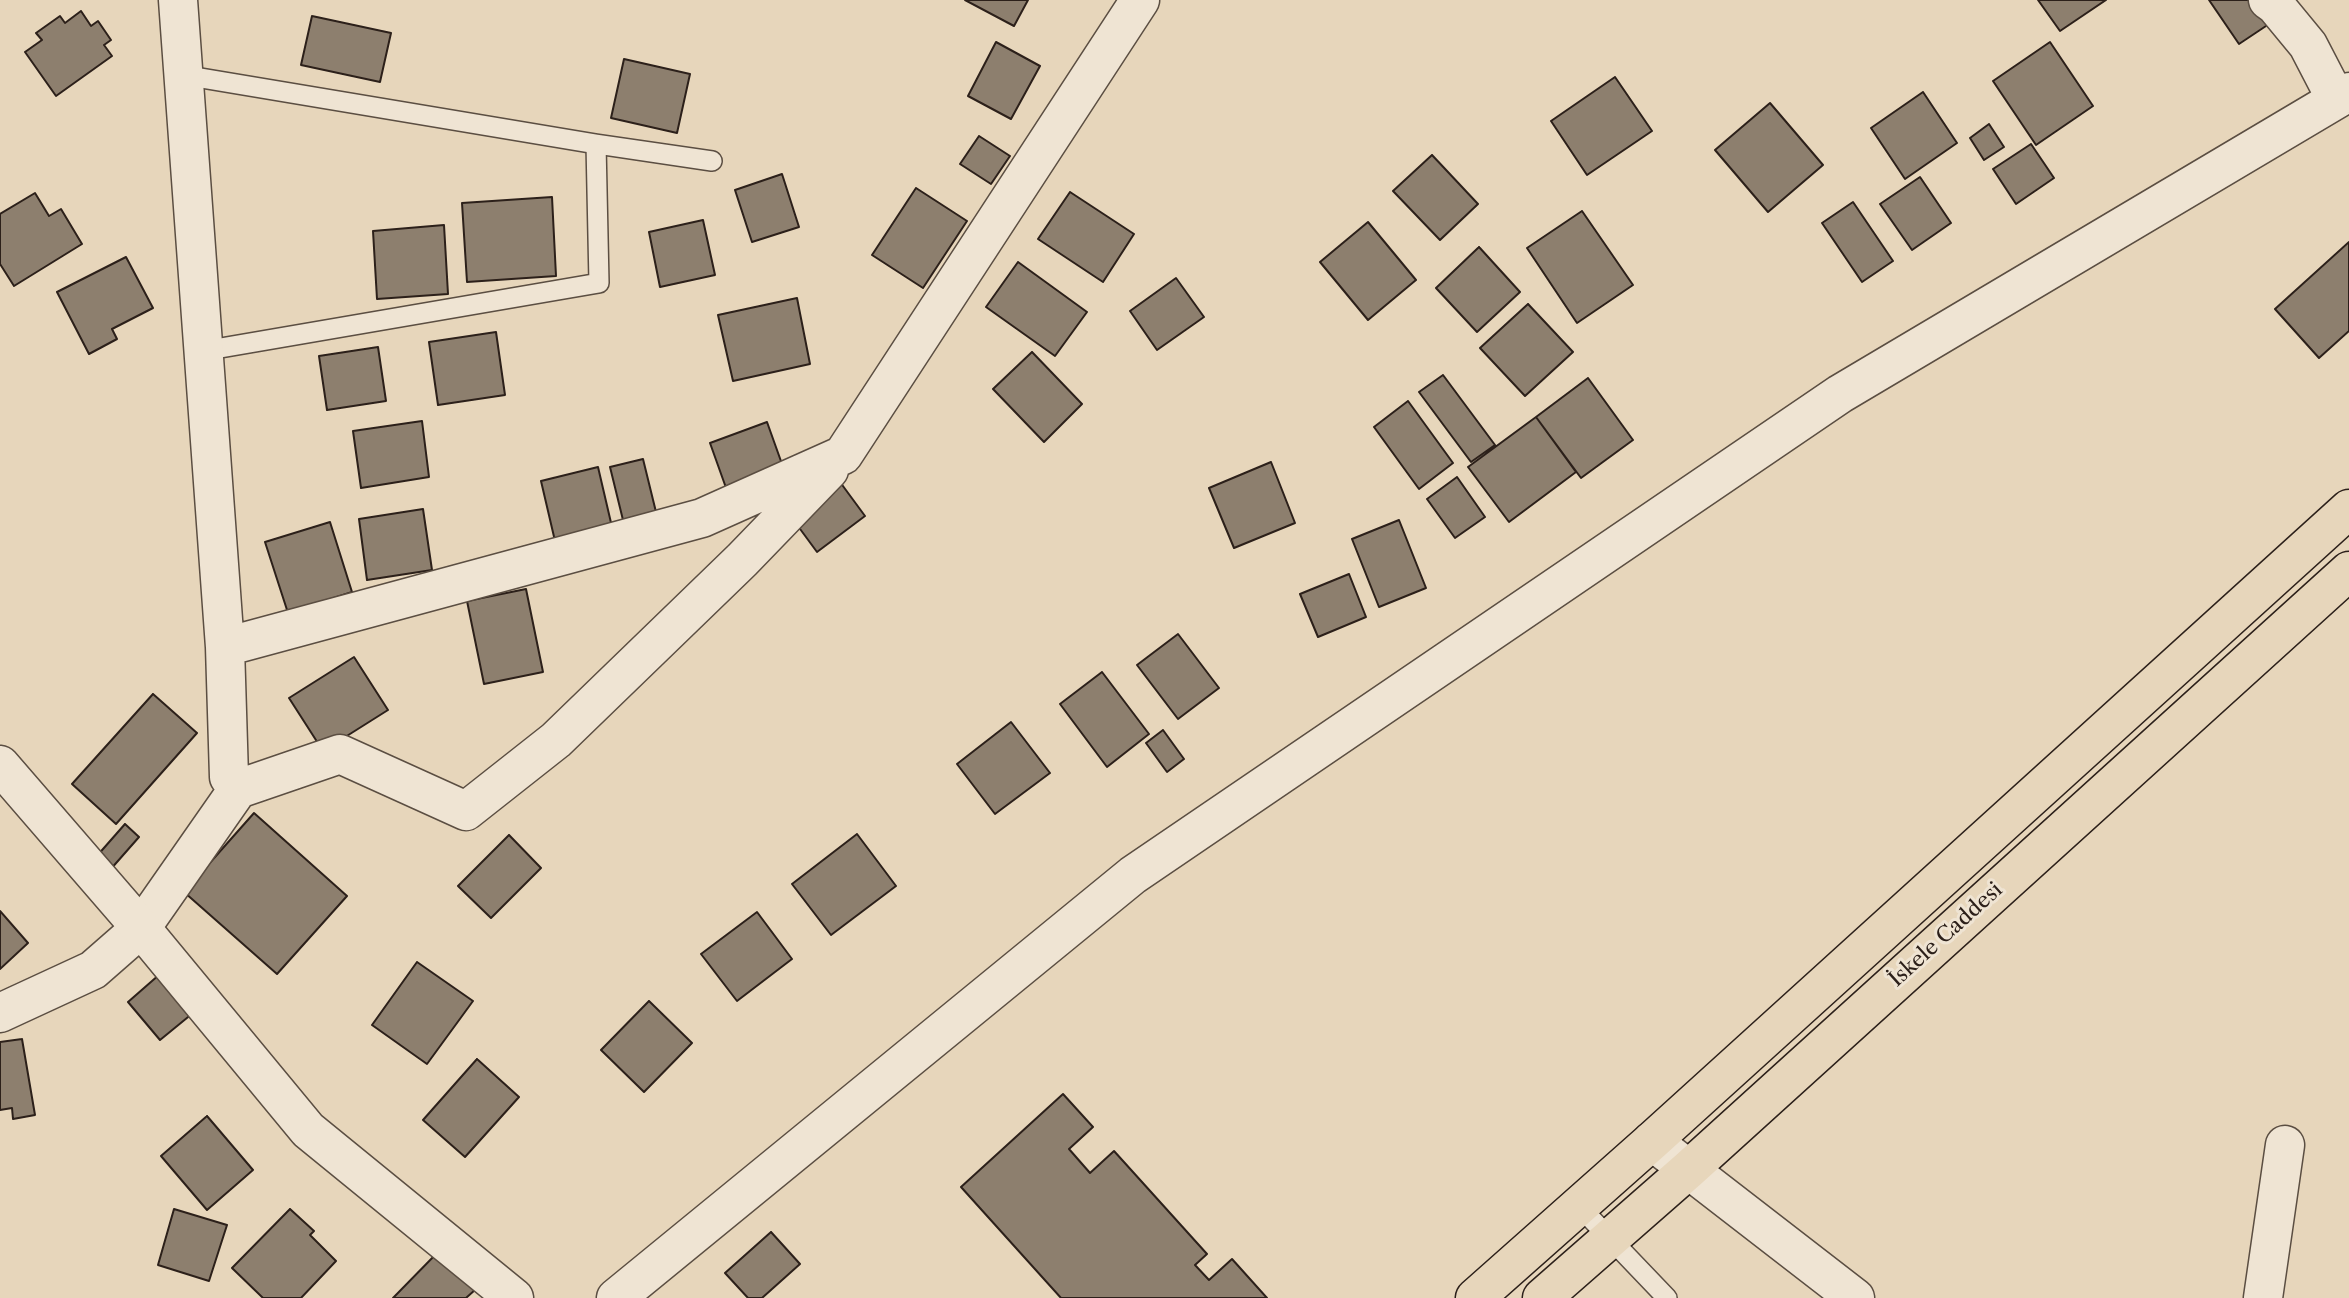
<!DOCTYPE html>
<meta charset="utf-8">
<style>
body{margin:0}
canvas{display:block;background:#e7d6bb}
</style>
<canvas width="2349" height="1298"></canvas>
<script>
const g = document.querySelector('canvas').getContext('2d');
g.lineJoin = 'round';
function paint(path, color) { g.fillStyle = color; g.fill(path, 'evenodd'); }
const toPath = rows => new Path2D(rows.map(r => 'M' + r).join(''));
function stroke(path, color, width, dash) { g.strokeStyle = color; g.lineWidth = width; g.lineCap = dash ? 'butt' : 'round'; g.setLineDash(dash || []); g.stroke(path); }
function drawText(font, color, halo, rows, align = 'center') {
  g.font = font + ' "Libre Caslon Text",serif'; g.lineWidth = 6; g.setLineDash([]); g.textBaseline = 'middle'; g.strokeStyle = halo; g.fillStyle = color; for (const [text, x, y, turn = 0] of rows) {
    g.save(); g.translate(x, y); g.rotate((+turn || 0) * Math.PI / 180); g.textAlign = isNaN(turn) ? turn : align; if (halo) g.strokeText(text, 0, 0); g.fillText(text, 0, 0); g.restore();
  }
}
const building = toPath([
 [965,0,1028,0,1014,26,965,0],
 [2038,0,2106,0,2060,31,2038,0],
 [2209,0,2280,0,2287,12,2239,44,2209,0],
 [81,11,91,26,98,21,111,40,104,45,112,56,56,96,25,52,42,40,36,33,60,16,65,23,81,11],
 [312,16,391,33,380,82,301,65,312,16],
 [996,42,1040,66,1011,119,968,96,996,42],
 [2050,42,2093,106,2036,145,1993,81,2050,42],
 [624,59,690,74,677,133,611,118,624,59],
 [1615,77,1652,131,1587,175,1551,121,1615,77],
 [1923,92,1957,143,1905,179,1871,128,1923,92],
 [1770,103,1823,165,1768,212,1715,150,1770,103],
 [1989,124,2004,147,1984,160,1970,138,1989,124],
 [979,136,1010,156,991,184,960,164,979,136],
 [2031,144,2054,178,2016,204,1993,169,2031,144],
 [1432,155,1478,204,1440,240,1393,191,1432,155],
 [782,174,799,227,752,242,735,190,782,174],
 [1920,177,1951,223,1912,250,1880,204,1920,177],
 [916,188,967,221,923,288,872,255,916,188],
 [1070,192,1134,234,1103,282,1038,239,1070,192],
 [35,193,49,216,61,209,82,244,14,286,0,264,0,214,35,193],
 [552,197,556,276,467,282,462,203,552,197],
 [1853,202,1893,261,1862,282,1822,223,1853,202],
 [1582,211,1633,285,1577,323,1527,248,1582,211],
 [703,220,715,275,660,287,649,232,703,220],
 [1368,222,1416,280,1368,320,1320,262,1368,222],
 [444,225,448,294,377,299,373,231,444,225],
 [2349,242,2349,331,2319,358,2275,309,2349,242],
 [1479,247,1520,292,1477,332,1436,288,1479,247],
 [126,257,153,308,112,329,117,339,89,354,57,292,126,257],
 [1018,262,1087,312,1055,356,986,307,1018,262],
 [1176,278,1204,317,1157,350,1130,311,1176,278],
 [797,298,810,364,733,381,718,315,797,298],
 [1528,304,1573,352,1525,396,1480,348,1528,304],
 [496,332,505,395,438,405,429,342,496,332],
 [378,347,386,401,327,410,319,356,378,347],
 [1032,352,1082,404,1044,442,993,389,1032,352],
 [1443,375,1495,445,1471,462,1419,392,1443,375],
 [1588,378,1633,440,1581,478,1536,417,1588,378],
 [1408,401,1453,463,1419,489,1374,427,1408,401],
 [1536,417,1576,472,1509,522,1468,467,1536,417],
 [422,421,429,477,361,488,353,431,422,421],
 [767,422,787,478,730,499,710,443,767,422],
 [643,459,656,512,623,520,610,467,643,459],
 [1271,462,1295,523,1234,548,1209,488,1271,462],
 [598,467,612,527,555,541,541,481,598,467],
 [1457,477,1485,517,1455,538,1427,499,1457,477],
 [840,482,865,516,817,552,792,518,840,482],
 [423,509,432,570,367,580,359,519,423,509],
 [1399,520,1426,588,1379,607,1352,539,1399,520],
 [330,522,352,592,288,613,265,542,330,522],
 [1349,574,1366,617,1318,637,1300,594,1349,574],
 [526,589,543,672,484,684,467,601,526,589],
 [1178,634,1219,688,1178,719,1137,665,1178,634],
 [354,657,388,710,323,751,289,698,354,657],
 [1102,672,1149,734,1107,767,1060,704,1102,672],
 [153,694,197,733,116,824,72,784,153,694],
 [1011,722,1050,773,995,814,957,764,1011,722],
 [1163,730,1184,759,1167,772,1146,743,1163,730],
 [254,813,347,896,277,974,184,892,254,813],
 [125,824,139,837,110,870,96,857,125,824],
 [857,834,896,886,831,935,792,884,857,834],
 [509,835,541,868,491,918,458,886,509,835],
 [0,911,28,943,0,969,0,911],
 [757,912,792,959,737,1001,701,954,757,912],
 [417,962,473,1001,427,1064,372,1025,417,962],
 [160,974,193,1013,160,1040,128,1002,160,974],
 [649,1001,692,1043,644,1092,601,1050,649,1001],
 [22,1039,35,1115,13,1119,12,1108,0,1110,0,1042,22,1039],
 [477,1059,519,1097,465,1157,423,1120,477,1059],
 [1063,1094,1093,1127,1069,1149,1090,1173,1114,1151,1207,1254,1195,1265,1209,1280,1232,1259,1267,1298,1061,1298,961,1187,1063,1094],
 [207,1116,253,1170,207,1210,161,1156,207,1116],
 [174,1209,227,1225,209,1281,158,1265,174,1209],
 [290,1209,314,1231,310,1235,336,1261,301,1298,263,1298,232,1268,290,1209],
 [771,1232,800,1264,762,1298,748,1298,725,1273,771,1232],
 [438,1252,476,1289,466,1298,393,1298,438,1252]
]);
paint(building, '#8d7f6e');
stroke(building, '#2c201a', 2);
const service = toPath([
 [183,75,596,144,712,161],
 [203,351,599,283,596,144],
 [1579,1206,1667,1298]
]);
const minor = toPath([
 [2268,0,2275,5,2308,45,2336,99],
 [225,647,702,518,843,455,1140,0],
 [238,789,340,754,466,811,556,740,742,560,829,470],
 [0,1013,93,970,141,928,238,789,229,777,225,647,178,0],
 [1652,1141,1855,1298],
 [616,1298,1133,875,1840,394,2349,92],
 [2263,1298,2285,1145]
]);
const tertiary = toPath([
 [0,765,141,928,308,1130,514,1298]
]);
const primary = toPath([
 [1475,1298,1652,1141,2349,509],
 [1542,1298,1688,1170,2349,571]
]);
stroke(service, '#5b4e42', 22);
stroke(minor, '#5b4e42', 41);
stroke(tertiary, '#5b4e42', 41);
stroke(primary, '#2c201a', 41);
stroke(service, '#efe4d3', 19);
stroke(minor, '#efe4d3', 38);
stroke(tertiary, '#efe4d3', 38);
stroke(primary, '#e7d6bb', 38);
drawText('21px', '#2c201a', '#efe4d3', [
 ["İskele Caddesi",1946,935,-42]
]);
</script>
